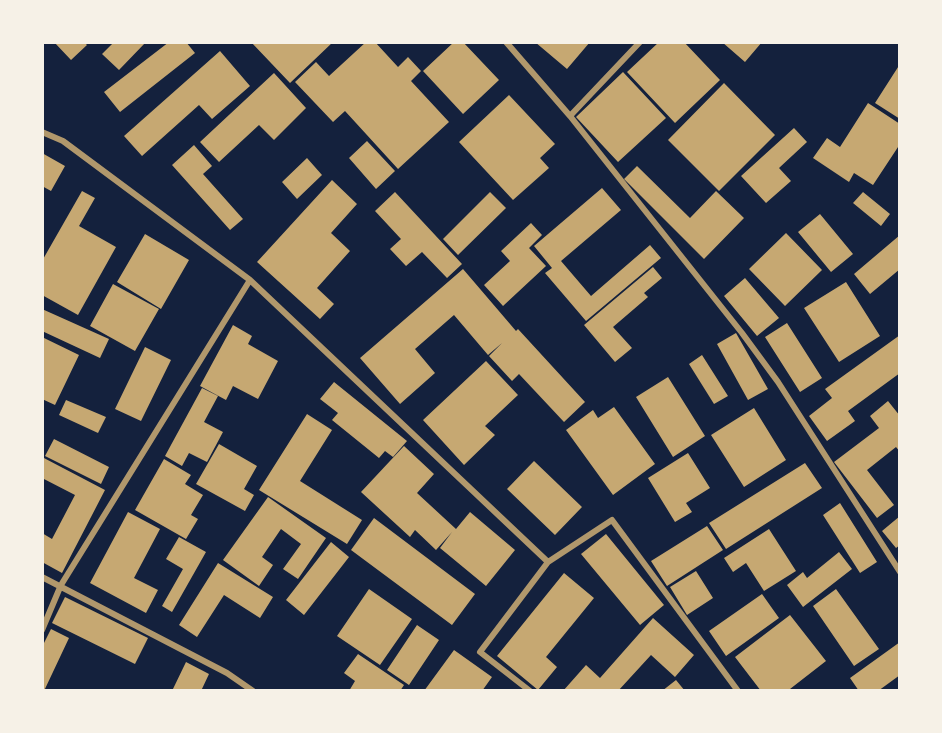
<!DOCTYPE html>
<style>
body{margin:0}
#map{position:relative;width:942px;height:733px;overflow:hidden;background:#14213d;font-family:Signika,sans-serif}
canvas{display:block}
.frame{position:absolute;inset:0;border:44px solid #f6f1e7;pointer-events:none}
</style>
<div id="map">
<canvas width="942" height="733"></canvas>
<div class="frame"></div>
</div>
<script>
const g = document.querySelector('canvas').getContext('2d');
g.lineJoin = 'round';
function paint(path, color) { g.fillStyle = color; g.fill(path, 'evenodd'); }
const toPath = rows => new Path2D(rows.map(r => 'M' + r).join(''));
function stroke(path, color, width, dash) { g.strokeStyle = color; g.lineWidth = width; g.lineCap = dash ? 'butt' : 'round'; g.setLineDash(dash || []); g.stroke(path); }
paint(toPath([
 [54,42,84,42,87,45,71,60],
 [114,42,146,42,119,70,102,54],
 [169,42,186,42,195,53,120,112,104,92],
 [251,42,333,42,290,83],
 [366,42,375,42,398,67,408,57,421,71,411,81,449,122,398,169,345,111,333,122,295,82,316,62,329,76],
 [454,42,463,42,499,80,463,114,423,71],
 [535,42,590,42,567,69],
 [659,42,684,42,720,80,675,123,627,72],
 [722,42,762,42,745,62],
 [220,51,250,86,212,119,199,105,142,156,124,136],
 [900,64,900,119,875,103],
 [623,72,666,118,618,162,576,117],
 [274,73,306,108,274,140,259,125,219,162,200,142],
 [724,83,775,135,719,191,668,140],
 [509,95,555,144,540,158,549,168,513,200,459,142],
 [868,103,900,124,900,144,873,185,854,173,849,182,813,158,827,138,840,147],
 [794,128,807,142,779,168,791,181,766,203,741,176],
 [367,141,395,171,376,189,349,158],
 [194,145,212,166,203,174,243,219,230,230,172,165],
 [42,153,65,166,51,191,42,186],
 [307,158,322,175,297,199,282,182],
 [637,166,690,218,716,191,744,218,704,259,624,179],
 [332,180,357,204,331,233,350,251,317,288,334,304,320,319,257,262],
 [602,188,621,210,561,261,591,296,650,245,661,258,586,321,545,273,552,268,534,246],
 [82,191,95,198,79,226,116,247,78,315,42,295,42,261],
 [395,192,462,264,447,278,422,252,406,266,390,249,401,239,375,211],
 [490,192,506,208,458,255,443,239],
 [863,192,890,214,881,226,853,203],
 [820,214,853,254,831,272,798,232],
 [531,223,542,235,529,248,546,266,503,306,484,285,510,261,501,251],
 [786,233,822,270,785,306,749,269],
 [145,234,189,260,161,309,117,282],
 [900,235,900,269,870,294,854,274],
 [653,267,662,278,644,293,648,297,613,327,632,348,615,362,584,325],
 [463,269,516,331,518,329,585,402,564,422,519,374,512,381,489,356,502,343,488,355,454,315,415,349,435,373,400,404,360,358],
 [745,278,779,318,757,336,724,296],
 [846,282,880,336,839,362,804,308],
 [113,284,159,309,135,351,90,326],
 [42,309,109,339,100,358,42,331],
 [787,323,822,378,800,392,765,337],
 [233,325,252,336,248,344,278,361,258,399,233,386,226,400,200,386],
 [736,333,768,389,748,400,717,344],
 [900,335,900,373,848,411,855,421,827,441,809,416,832,398,825,389],
 [42,337,79,355,55,405,42,399],
 [145,347,171,360,141,421,115,409],
 [702,355,728,396,714,404,689,364],
 [486,361,518,395,485,426,495,435,464,465,423,420],
 [668,377,705,436,673,457,636,397],
 [334,382,407,441,393,457,385,451,379,458,332,420,338,413,320,399],
 [202,388,218,396,204,422,223,432,207,462,189,453,182,466,165,456],
 [66,400,106,417,98,433,59,415],
 [888,401,900,416,900,452,896,447,867,470,894,505,877,518,834,462,879,428,870,416],
 [614,407,655,464,613,495,566,430,593,410,598,418],
 [754,408,786,460,744,487,711,435],
 [307,414,332,430,300,481,362,520,347,544,259,490],
 [54,439,109,467,101,484,45,456],
 [219,444,257,466,244,489,254,495,245,511,196,484],
 [404,446,434,474,417,493,456,529,470,512,515,550,486,586,440,548,452,532,436,550,415,530,410,537,361,492],
 [688,453,710,488,686,503,692,512,675,522,648,478],
 [42,457,105,490,62,573,42,562,42,533,52,539,75,495,42,478],
 [164,459,191,475,185,484,203,495,191,515,198,519,186,539,135,510],
 [534,461,582,507,555,535,507,489],
 [805,463,822,488,726,549,709,523],
 [268,497,326,538,298,579,283,569,301,544,281,529,262,557,273,565,259,586,223,560],
 [840,503,877,562,860,573,823,515],
 [128,512,160,529,134,578,158,590,146,613,90,583],
 [900,516,900,545,896,548,882,531],
 [374,518,475,594,452,625,351,550],
 [707,526,723,550,667,586,651,561],
 [769,529,796,571,764,591,746,563,733,572,724,558],
 [606,534,664,605,640,625,581,554],
 [179,537,206,552,172,612,162,606,183,569,166,559],
 [331,542,349,557,304,615,286,600],
 [839,552,852,569,803,607,787,585,803,572,807,578],
 [218,563,273,597,260,618,224,595,197,637,179,625],
 [696,571,713,598,687,615,670,587],
 [564,573,594,598,546,657,557,667,538,690,497,656],
 [369,589,412,619,380,665,337,636],
 [836,589,879,649,854,666,813,606],
 [762,594,779,618,726,656,709,631],
 [65,597,148,638,135,664,52,623],
 [790,615,826,661,790,689,791,691,761,691,735,657],
 [653,618,694,655,675,677,651,655,618,691,563,691,586,665,600,678],
 [417,625,439,640,409,685,387,670],
 [51,629,69,638,44,691,42,691,42,647],
 [900,642,900,675,878,691,859,691,850,678],
 [454,650,492,677,482,691,424,691],
 [358,654,404,685,400,691,349,691,355,681,344,673],
 [186,662,209,674,201,691,172,691],
 [676,680,685,691,662,691]
]), '#c6a872');
stroke(toPath([
 [506,42,570,116,742,333,778,382,900,572],
 [570,116,640,42],
 [42,132,63,141,250,280,548,562],
 [42,577,227,673,253,691],
 [42,630,61,585,250,280],
 [530,691,480,652,548,562,612,520,738,691]
]), '#b1986c', 6);
</script>
